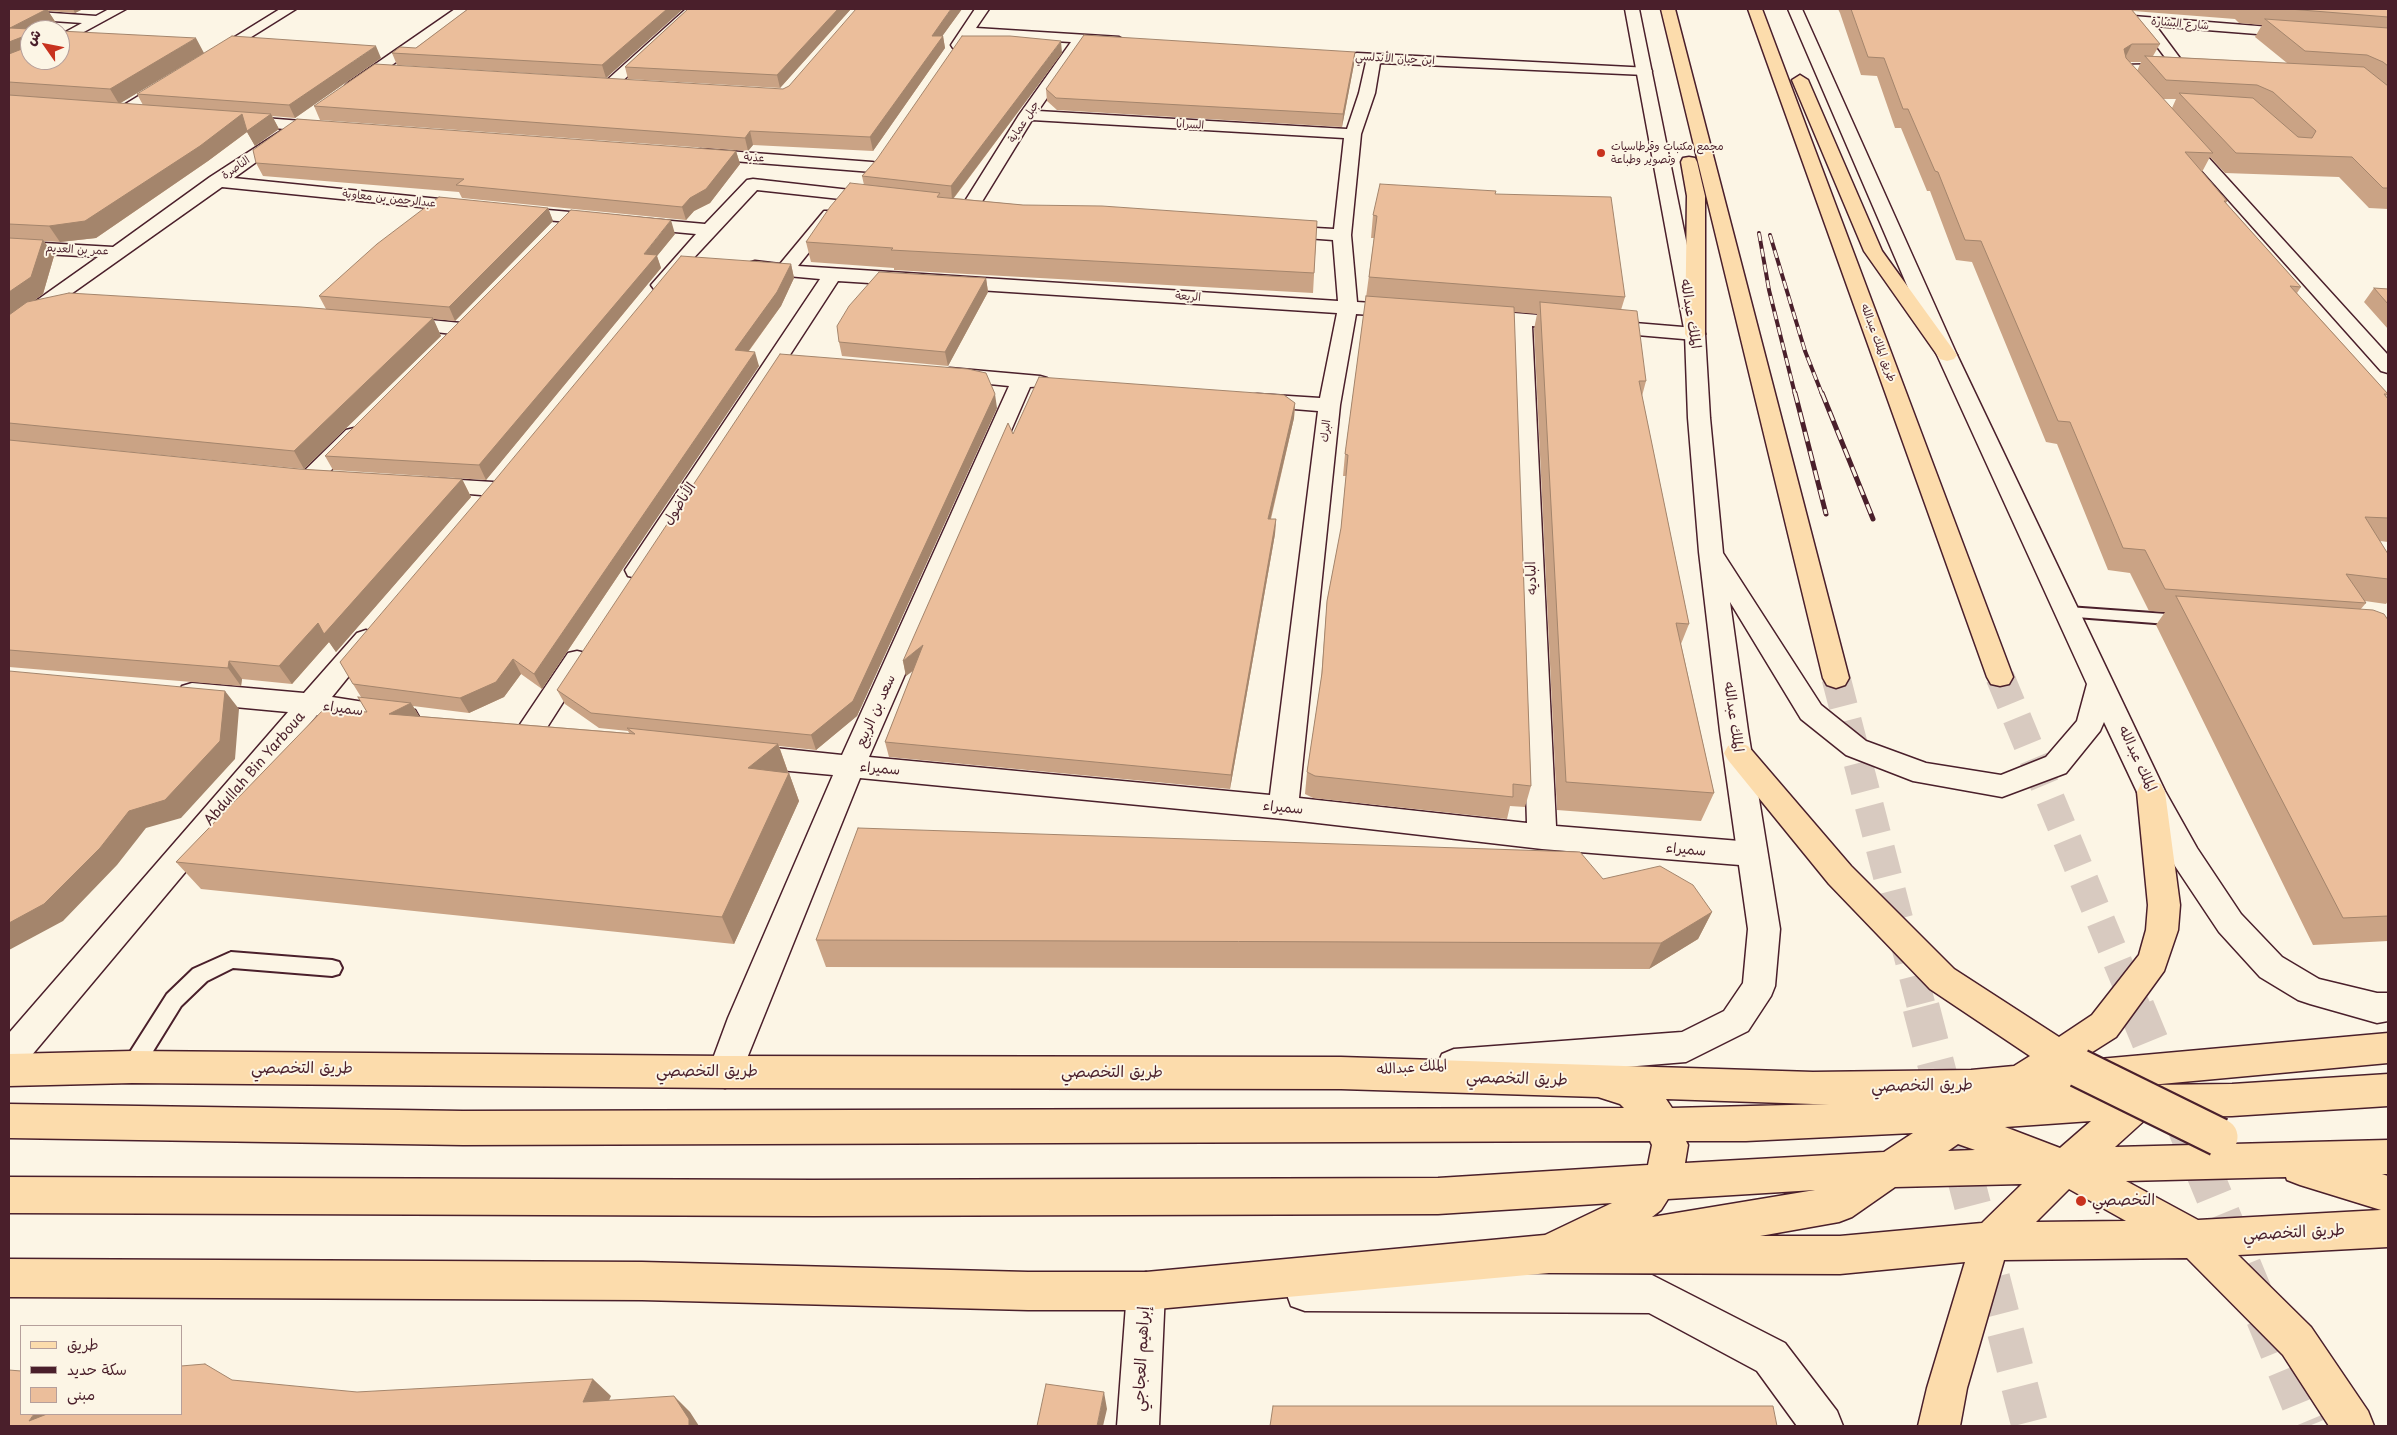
<!DOCTYPE html>
<meta charset="utf-8">
<style>
body{margin:0}
#map{position:relative;width:2397px;height:1435px;overflow:hidden;background:#fcf5e5;font-family:"Playpen Sans","Playpen Sans Arabic",sans-serif}
canvas{display:block}
.frame{position:absolute;inset:0;border:10px solid #4a1f2b;pointer-events:none}
.legend{position:absolute;left:20px;top:1325px;width:162px;height:90px;box-sizing:border-box;background:#fcf5e5;border:1px solid #b59f9b;margin:0;padding:6px 9px;list-style:none;font-size:15px;color:#4a1f2b}
.legend li{display:flex;align-items:center;gap:10px;height:25px}
.legend b{width:25px;border:1px solid #b59f9b}
.north{position:absolute;left:20px;top:20px;width:50px;height:50px;box-sizing:border-box;background:#fcf5e5;border:1px solid #b59f9b;border-radius:50%;rotate:303deg;font-size:14px;font-weight:700;line-height:20px;text-align:center;color:#4a1f2b}
.north::after{content:'';display:block;margin:auto;width:18px;height:22px;background:#c8321e;clip-path:polygon(50% 0,100% 100%,50% 72%,0 100%)}
</style>
<div id="map">
<canvas width="2397" height="1435"></canvas>
<div class="frame"></div>
<ul class="legend">
<li><b style="height:6px;background:#fcdcac"></b>طريق</li>
<li><b style="height:6px;background:#4a1f2b"></b>سكة حديد</li>
<li><b style="height:14px;background:#ebbe9b"></b>مبنى</li>
</ul>
<div class="north">ش</div>
</div>
<script>
const g = document.querySelector('canvas').getContext('2d');
g.lineJoin = 'round';
const toPath = rows => new Path2D(rows.map(r => 'M' + r).join(''));
function stroke(path, color, width, dash) { g.strokeStyle = color; g.lineWidth = width; g.lineCap = dash ? 'butt' : 'round'; g.setLineDash(dash || []); g.stroke(path); }
function paint(path, color) { g.fillStyle = color; g.fill(path, 'evenodd'); }
function drawText(font, color, halo, rows, align = 'center') {
  g.font = font + ' "Playpen Sans","Playpen Sans Arabic",sans-serif'; g.lineWidth = 4; g.setLineDash([]); g.textBaseline = 'middle'; g.strokeStyle = halo; g.fillStyle = color; for (const [text, x, y, turn = 0] of rows) {
    g.save(); g.translate(x, y); g.rotate((+turn || 0) * Math.PI / 180); g.textAlign = isNaN(turn) ? turn : align; if (halo) g.strokeText(text, 0, 0); g.fillText(text, 0, 0); g.restore();
  }
}
stroke(toPath([
 [2000,677,2137,1009],
 [1836,678,1922,1009]
]), '#d8cac0', 29, [29, 15]);
stroke(toPath([
 [1921,1007,2030,1426],
 [2136,1007,2309,1426]
]), '#d8cac0', 37, [37, 19]);
const service = toPath([
 [2068,607,2181,615,2186,616,2189,620,2186,624,2181,625,2063,616,2060,612,2068,607],
 [231,952,332,960,339,962,342,968,339,974,332,976,233,968,207,981,181,1006,139,1074,132,1076,125,1074,122,1067,125,1060,167,994,193,969,231,952]
]);
const minor = toPath([
 [109,9,126,9,60,45,60,35,82,23,9,18,9,10,96,16,109,9],
 [280,9,296,9,216,59,211,60,204,56,280,9],
 [455,9,471,9,358,89,348,89,345,86,348,83,455,9],
 [686,9,701,9,617,86,607,86,604,83,607,80,686,9],
 [975,9,989,9,976,28,1119,37,1126,41,1119,45,1085,43,1038,111,1347,129,1359,93,1366,62,1352,60,1350,57,1352,54,1357,53,1650,68,1652,71,1650,74,1645,75,1380,63,1375,93,1361,134,1351,235,1357,302,1403,305,1410,307,1413,311,1410,315,1403,317,1356,314,1340,405,1299,798,1527,823,1512,325,1478,322,1471,320,1468,316,1471,312,1478,310,1695,328,1702,330,1705,334,1702,338,1695,340,1532,326,1556,826,1752,842,1763,845,1767,854,1763,863,1752,866,1542,849,1283,819,860,778,737,1083,725,1088,713,1083,708,1072,728,1018,833,775,746,767,736,764,732,756,736,748,746,745,842,755,1009,386,950,380,943,378,940,374,943,370,950,368,1040,376,1047,378,1050,382,1047,386,1030,387,869,757,1270,795,1318,411,1257,406,1249,405,1246,400,1249,395,1257,394,1320,398,1337,313,838,281,646,576,637,578,628,576,625,570,820,279,755,273,748,271,746,267,748,263,755,261,780,264,824,211,836,211,839,215,798,266,1338,301,1333,240,1279,236,1273,235,1270,231,1273,227,1279,226,1334,229,1344,138,1032,120,975,213,963,213,960,209,1019,115,1071,42,971,36,963,48,953,48,951,45,975,9],
 [2133,16,2295,29,2302,33,2295,37,2156,26,2188,69,2181,73,2132,73,2145,88,2137,93,2132,91,2116,72,2119,65,2170,64,2141,25,2128,23,2126,20,2133,16],
 [173,75,181,80,178,83,128,114,116,114,114,111,173,75],
 [240,116,326,123,334,128,326,133,287,130,293,134,291,137,234,178,469,202,475,203,478,207,475,211,469,212,222,187,16,333,9,335,9,320,98,257,9,252,9,241,113,247,210,177,284,129,234,124,232,121,234,118,240,116],
 [2181,132,2187,134,2388,355,2388,373,2381,371,2175,140,2173,137,2175,134,2181,132],
 [701,149,872,162,878,163,880,167,878,171,872,172,695,158,693,154,695,150,701,149],
 [753,179,877,193,883,194,886,198,883,202,877,203,757,190,689,263,668,289,661,291,654,289,651,285,696,234,514,217,508,216,505,212,508,208,514,207,705,224,747,180,753,179],
 [400,317,461,323,468,325,471,329,468,333,461,335,393,327,390,323,393,319,400,317],
 [354,428,362,430,365,435,362,440,318,483,310,485,302,483,299,478,302,473,346,430,354,428],
 [429,478,493,482,501,484,505,489,501,494,493,496,421,490,418,485,421,480,429,478],
 [366,630,375,633,379,639,332,697,415,710,419,717,415,724,405,727,317,715,21,1068,9,1072,9,1033,288,712,192,703,182,700,178,693,182,686,192,683,304,693,357,633,366,630],
 [577,651,586,653,590,660,539,740,529,743,519,740,515,733,519,726,568,653,577,651],
 [1146,1272,1160,1277,1165,1291,1159,1426,1117,1426,1127,1291,1132,1277,1146,1272]
]);
const secondary = toPath([
 [1625,9,1639,9,1705,334,1710,418,1723,553,1821,705,1866,741,1926,763,2001,775,2046,757,2077,721,2087,684,1937,355,1788,9,1802,9,1957,355,2165,791,2197,848,2241,914,2282,957,2319,979,2377,993,2388,993,2388,1021,2377,1023,2310,1004,2298,1000,2260,977,2219,932,2175,866,2137,792,2104,722,2100,731,2066,773,2002,797,1913,781,1846,755,1801,719,1730,602,1748,731,1780,929,1775,986,1771,996,1748,1031,1686,1062,1454,1081,1442,1076,1437,1065,1442,1054,1454,1049,1682,1032,1724,1011,1743,983,1748,929,1720,731,1699,552,1688,418,1685,334,1625,9],
 [1305,1273,1652,1275,1785,1343,1837,1411,1843,1426,1797,1426,1757,1371,1649,1313,1305,1311,1291,1306,1286,1292,1291,1278,1305,1273]
]);
const primary = toPath([
 [1738,742,1748,746,1851,866,1954,969,2059,1037,2092,1015,2139,955,2146,930,2148,905,2137,792,2141,784,2151,781,2161,784,2165,792,2180,905,2178,930,2164,971,2116,1037,2086,1056,2088,1060,2388,1033,2388,1063,2150,1085,2232,1084,2388,1074,2388,1106,2232,1116,2147,1118,2115,1147,2388,1140,2388,1174,2382,1174,2388,1176,2388,1247,2238,1255,2311,1327,2368,1411,2374,1426,2329,1426,2283,1355,2187,1258,2004,1260,1967,1388,1960,1426,1918,1426,1927,1388,1965,1262,1840,1274,1549,1273,1146,1310,1028,1310,642,1300,9,1297,9,1259,642,1262,1028,1272,1146,1272,1545,1235,1612,1203,1438,1214,814,1216,9,1213,9,1177,814,1180,1438,1178,1648,1165,1652,1145,1650,1141,463,1145,9,1138,9,1104,463,1111,1624,1108,1620,1104,1598,1097,1341,1089,725,1088,132,1083,9,1086,9,1054,132,1051,725,1056,1341,1057,1813,1072,1971,1070,2014,1066,2030,1056,1930,989,1829,884,1728,760,1724,753,1728,746,1738,742],
 [1666,1099,1813,1104,1829,1104,1672,1108,1666,1099],
 [2091,1121,2060,1148,2005,1127,2091,1121],
 [1913,1133,1884,1152,1685,1163,1688,1145,1686,1141,1746,1141,1913,1133],
 [1958,1144,1975,1150,1948,1151,1958,1144],
 [2286,1177,2287,1180,2300,1185,2381,1210,2198,1220,2126,1181,2286,1177],
 [2022,1184,1982,1223,1840,1236,1760,1236,1839,1222,1852,1217,1895,1187,2022,1184],
 [2069,1189,2126,1221,2036,1222,2069,1189],
 [1815,1190,1652,1217,1661,1210,1668,1199,1815,1190]
]);
const trunk = toPath([
 [1661,9,1675,9,1849,678,1845,685,1836,688,1827,685,1823,678,1661,9],
 [1748,9,1762,9,2013,677,2009,684,2000,686,1991,684,1987,677,1748,9],
 [1800,75,1808,80,1882,251,1957,355,1954,359,1947,361,1940,359,1864,251,1792,80,1800,75],
 [1689,157,1695,158,1697,162,1705,196,1705,334,1702,338,1695,340,1688,338,1685,334,1687,196,1681,162,1683,158,1689,157]
]);
stroke(service, '#4a1f2b', 4);
stroke(minor, '#4a1f2b', 3);
stroke(secondary, '#4a1f2b', 3);
stroke(primary, '#4a1f2b', 3);
stroke(trunk, '#4a1f2b', 3);
paint(service, '#fcf5e5');
paint(minor, '#fcf5e5');
paint(secondary, '#fcf5e5');
paint(primary, '#fcdcac');
paint(trunk, '#fcdcac');
const railFar1 = toPath([
 [1759,233,1769,290,1795,394],
 [1770,235,1805,351,1822,394]
]);
const rail = toPath([
 [1795,393,1826,514],
 [1822,393,1873,519]
]);
stroke(railFar1, '#4a1f2b', 4);
stroke(rail, '#4a1f2b', 5);
stroke(railFar1, '#fcf5e5', 2.5, [8]);
stroke(rail, '#fcf5e5', 3, [10]);
const primaryBridge = toPath([
 [2079,1068,2219,1137]
]);
stroke(primaryBridge, '#4a1f2b', 41, []);
stroke(primaryBridge, '#fcdcac', 37);
paint(toPath([
 [9,9,83,9,75,13,48,11,56,23,30,30,204,53,120,103,143,105,137,94,381,58,295,118,272,116,279,129,255,146,247,132,208,161,96,238,60,242,44,241,54,256,43,294,33,301,326,309,319,296,548,208,553,221,455,321,433,319,441,336,304,469,9,440],
 [468,9,683,9,606,78,397,65,392,53,416,48],
 [688,9,851,9,780,88,628,79,625,67],
 [962,9,942,36,943,36,945,48,873,151,753,145,748,151,320,120,314,106,783,89],
 [1838,9,2388,9,2388,209,2369,208,2339,177,2225,173,2210,157,2202,172,2227,201,2226,203,2301,287,2297,293,2388,394,2386,396,2388,399,2388,542,2380,541,2388,554,2388,601,2386,604,2365,601,2366,603,2360,610,2388,620,2388,941,2313,945,2156,625,2165,612,2149,611,2130,573,2108,570,2057,444,2046,442,1972,262,1956,260,1930,191,1927,191,1901,128,1895,128,1877,76,1861,75,1840,13],
 [2133,11,2235,19,2239,23,2262,25,2255,37,2287,63,2153,56,2160,44],
 [2130,62,2141,62,2137,71],
 [2163,99,2176,99,2172,108],
 [1355,52,1354,64,1342,127,1057,110,1047,101,1046,89],
 [1062,53,954,198,1023,205,1317,221,1313,293,894,270,894,268,811,262,806,242,864,185,862,176],
 [736,151,740,164,710,203,694,211,686,220,462,198,459,192,263,176,256,163],
 [1495,194,1625,297,1621,310,1646,381,1642,396,1689,624,1681,644,1714,793,1701,821,1557,810,1534,329,1537,314,1514,312,1531,786,1525,807,1510,806,1507,819,1313,798,1305,794,1307,772,1321,680,1327,601,1341,529,1346,476,1343,476,1345,454,1374,238,1371,238,1373,215],
 [675,234,657,256,661,268,486,480,333,470,325,456],
 [791,264,794,278,781,306,749,351,759,366,542,689,521,674,504,697,469,713,413,706,419,716,629,733,628,731,599,728,565,704,557,690,997,408,857,716,816,750,779,746,788,772,787,773,789,773,799,801,734,944,201,889,176,862,367,712,361,697,353,684],
 [986,278,988,292,948,366,842,356,839,342],
 [2374,288,2388,289,2388,329,2364,302],
 [1295,403,1294,418,1271,519,1276,519,1275,534,1230,789,889,757,885,742,913,671,906,676,903,661],
 [9,440,299,469,462,479,471,497,336,652,329,642,292,684,242,679,241,686,9,667],
 [1603,879,1712,912,1698,939,1649,969,826,967,816,940]
]), '#caa385');
paint(toPath([
 [47,9,56,23,43,30,23,44,28,52,9,60,9,42,10,28],
 [73,9,83,9,75,13],
 [667,9,683,9,606,78,602,65],
 [838,9,851,9,780,88,777,75],
 [951,9,962,9,933,49,932,36],
 [943,36,945,48,873,151,870,137],
 [196,38,204,53,119,104,110,89],
 [1061,41,1062,53,952,200,951,186],
 [2132,44,2123,62,2124,49],
 [376,46,381,58,295,118,289,105],
 [1355,52,1354,64,1342,127,1343,114],
 [242,114,271,114,279,129,255,146,247,132,208,161,96,238,60,242,49,226],
 [750,131,753,145,748,151,745,138],
 [736,151,740,164,710,203,694,211,686,220,682,207,690,198],
 [548,208,553,221,455,321,449,307],
 [671,220,675,234,657,256,661,268,486,480,479,465,644,254],
 [43,240,54,256,43,294,9,318,9,292],
 [791,264,794,278,781,306,739,364,735,350],
 [986,278,988,292,948,366,945,352],
 [433,318,441,336,304,469,294,451],
 [755,352,759,366,542,689,534,674],
 [995,394,997,408,857,716,816,750,811,735],
 [1295,403,1294,418,1267,533,1268,519],
 [462,479,471,497,336,652,329,642,292,684,279,666,318,623],
 [1276,519,1275,534,1230,789,1231,775],
 [923,645,926,660,906,676,903,661],
 [513,659,521,674,504,697,469,713,460,698],
 [229,661,242,679,241,686,228,668],
 [225,691,239,709,235,759,181,818,146,828,117,865,63,921,9,950,9,923],
 [411,703,429,732,389,714],
 [778,744,788,772,759,796,748,768],
 [789,773,799,801,734,944,722,917],
 [1712,912,1698,939,1649,969,1661,943],
 [593,1379,611,1396,601,1419,583,1402],
 [1104,1392,1107,1409,1103,1426,1097,1426],
 [674,1396,690,1412,699,1426,689,1426],
 [34,1414,80,1414,29,1421]
]), '#a4856c');
const building = toPath([
 [9,9,47,9,10,28,49,30,30,30,30,60,60,60,60,31,196,38,110,89,9,82,9,54,27,47,27,44,23,44,22,37,9,42,9,9],
 [468,9,667,9,602,65,392,53,400,47,416,48,468,9],
 [688,9,838,9,777,75,625,67,688,9],
 [856,9,951,9,932,36,943,36,870,137,750,131,745,138,314,106,375,64,783,89,789,86,856,9],
 [1851,9,2131,9,2160,44,2132,44,2124,49,2126,58,2213,153,2185,152,2227,201,2224,201,2301,287,2290,286,2388,394,2384,394,2388,399,2388,518,2365,517,2388,554,2388,579,2346,574,2366,603,2165,589,2145,550,2123,548,2070,422,2058,421,1981,241,1965,240,1938,172,1935,171,1908,109,1903,109,1884,58,1868,57,1851,9],
 [2289,9,2388,9,2388,17,2289,9],
 [2265,19,2388,28,2388,66,2383,62,2367,55,2305,51,2265,19],
 [1084,35,1355,52,1343,114,1056,98,1046,89,1084,35],
 [232,36,376,46,289,105,137,94,232,36],
 [962,36,1010,36,1061,41,951,186,862,176,877,159,962,36],
 [2145,56,2364,67,2388,86,2388,188,2383,188,2352,157,2236,153,2179,93,2253,98,2298,137,2312,138,2316,131,2273,92,2257,85,2166,80,2145,56],
 [9,95,271,114,247,131,242,114,200,146,85,221,49,226,9,224,9,95],
 [297,119,736,151,706,189,690,198,682,207,456,185,464,179,256,163,253,150,297,119],
 [850,183,940,193,937,197,1023,205,1102,206,1317,221,1314,273,891,250,893,248,806,242,830,207,850,183],
 [1380,184,1496,191,1495,194,1611,197,1625,297,1369,277,1377,216,1373,215,1380,184],
 [439,197,548,208,449,307,319,296,377,244,439,197],
 [571,210,671,220,644,254,657,255,479,465,325,456,571,210],
 [9,238,43,240,31,277,9,292,9,238],
 [681,256,791,264,777,292,735,350,755,352,534,674,513,659,496,682,460,698,353,684,340,662,495,480,681,256],
 [879,272,986,278,945,352,839,342,837,326,849,306,879,272],
 [2374,288,2388,289,2388,304,2374,288],
 [69,293,301,307,433,318,294,451,9,423,9,315,27,302,69,293],
 [1366,296,1514,307,1531,786,1513,784,1513,797,1315,776,1307,772,1322,673,1327,601,1341,528,1348,455,1345,454,1366,296],
 [1540,302,1637,311,1646,381,1639,381,1689,624,1676,623,1714,793,1566,782,1540,302],
 [780,354,968,369,986,373,995,394,853,701,811,735,591,713,557,690,780,354],
 [1039,377,1284,395,1295,403,1268,519,1276,519,1231,775,885,742,923,645,903,661,1008,423,1013,434,1039,377],
 [9,440,299,469,462,479,324,634,318,623,279,666,229,661,228,668,9,650,9,440],
 [2176,596,2373,610,2384,614,2388,620,2388,916,2343,918,2176,596],
 [9,671,225,691,220,741,165,800,129,811,100,848,44,904,9,923,9,671],
 [358,697,411,703,389,714,635,734,627,728,778,744,748,768,789,773,722,917,176,862,324,709,367,712,358,697],
 [858,828,1580,852,1603,879,1660,866,1693,885,1712,912,1661,943,816,940,858,828],
 [205,1364,232,1380,357,1392,593,1379,583,1402,674,1396,689,1419,689,1426,9,1426,9,1370,21,1371,21,1414,34,1414,29,1421,47,1414,181,1414,181,1366,205,1364],
 [1046,1384,1104,1392,1097,1426,1037,1426,1046,1384],
 [1273,1406,1773,1406,1777,1426,1270,1426,1273,1406]
]);
paint(building, '#ebbe9b');
stroke(building, '#a4856c', 1);
for (const [x, y, r, color] of [
 [1601,153,5,"#c8321e"],
 [2081,1201,6,"#c8321e"]
]) { const dot = new Path2D(); dot.arc(x, y, r, 0, 2 * Math.PI); g.fillStyle = color; g.fill(dot); stroke(dot, '#fcf5e5', 2); }
drawText('11px', '#4a1f2b', '#fcf5e5', [
 ["شارع البشارة",2180,24,5],
 ["ابن حيان الأندلسي",1395,59,3],
 ["جبل عماية",1024,122,-57],
 ["السرايا",1190,125,3],
 ["عذبة",754,158,4],
 ["الناصرة",236,168,-35],
 ["عبدالرحمن بن معاوية",389,199,6],
 ["عمر بن العديم",77,250,3],
 ["الريعة",1188,297,4],
 ["طريق الملك عبدالله",1878,343,70],
 ["البرك",1326,431,-84]
]);
drawText('11px', '#4a1f2b', '#fcf5e5', [
 ["مجمع مكتبات وقرطاسيات",1611,147],
 ["وتصوير وطباعة",1611,160]
], 'left');
drawText('14px', '#4a1f2b', '#fcf5e5', [
 ["الملك عبدالله",1690,314,81],
 ["الأناضول",680,504,-57],
 ["الباديه",1532,578,-92],
 ["سميراء",343,709,8],
 ["سعد بن الربيع",876,711,-66],
 ["الملك عبدالله",1733,717,82],
 ["الملك عبدالله",2137,759,65],
 ["Abdullah Bin Yarboua",255,769,-49],
 ["سميراء",880,769,5],
 ["سميراء",1283,808,6],
 ["سميراء",1686,850,5],
 ["الملك عبدالله",1412,1068,-4]
]);
drawText('16px', '#4a1f2b', '#fcf5e5', [
 ["طريق التخصصي",302,1069],
 ["طريق التخصصي",707,1072],
 ["طريق التخصصي",1112,1073],
 ["طريق التخصصي",1517,1079,2],
 ["طريق التخصصي",1922,1086,-1],
 ["طريق التخصصي",2294,1233,-3],
 ["إبراهيم العجاجي",1142,1359,-87]
]);
drawText('16px', '#4a1f2b', '#fcf5e5', [
 ["التخصصي",2092,1201]
], 'left');
</script>
